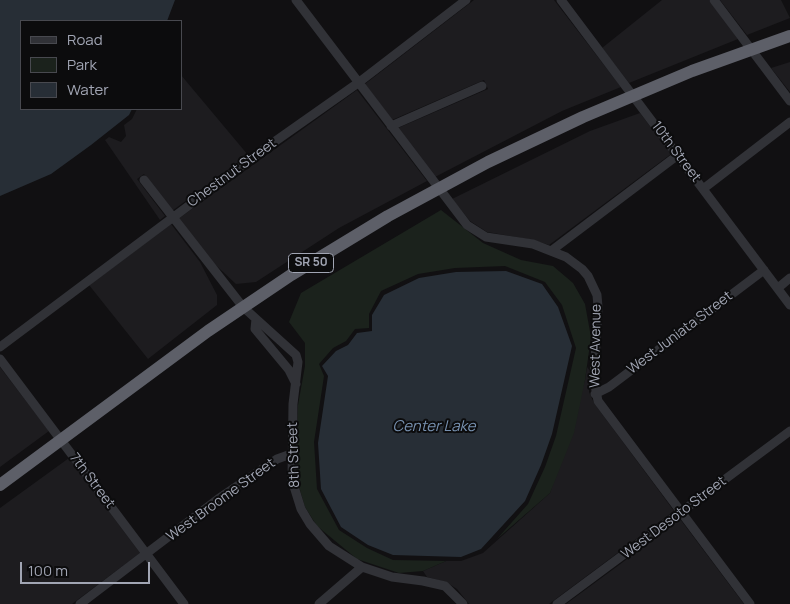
<!DOCTYPE html>
<style>
body{margin:0}
#map{position:relative;width:790px;height:604px;overflow:hidden;background:#111012;font-family:Manrope,sans-serif}
canvas{display:block}
.legend{position:absolute;left:20px;top:20px;width:162px;height:90px;box-sizing:border-box;background:#0c0c0d;border:1px solid #48494f;margin:0;padding:6px 9px;list-style:none;font-size:15px;color:#a1a5b3}
.legend li{display:flex;align-items:center;gap:10px;height:25px}
.legend b{width:25px;border:1px solid #48494f}
.scale{position:absolute;left:20px;top:562px;width:130px;height:22px;box-sizing:border-box;border:2px solid #a1a5b3;border-top:0;padding-left:6px;font-size:15px;line-height:18px;white-space:nowrap;color:#a1a5b3;-webkit-text-stroke:4px #0c0c0d;paint-order:stroke}
</style>
<div id="map">
<canvas width="790" height="604"></canvas>
<ul class="legend">
<li><b style="height:6px;background:#313237"></b>Road</li>
<li><b style="height:14px;background:#1b221c"></b>Park</li>
<li><b style="height:14px;background:#272e36"></b>Water</li>
</ul>
<div class="scale">100 m</div>
</div>
<script>
const g = document.querySelector('canvas').getContext('2d');
g.lineJoin = 'round';
function paint(path, color) { g.fillStyle = color; g.fill(path, 'evenodd'); }
const toPath = rows => new Path2D(rows.map(r => 'M' + r).join(''));
function stroke(path, color, width, dash) { g.strokeStyle = color; g.lineWidth = width; g.lineCap = dash ? 'butt' : 'round'; g.setLineDash(dash || []); g.stroke(path); }
function drawText(font, color, halo, rows, align = 'center') {
  g.font = font + ' Manrope,sans-serif'; g.lineWidth = 4; g.setLineDash([]); g.textBaseline = 'middle'; g.strokeStyle = halo; g.fillStyle = color; for (const [text, x, y, turn = 0] of rows) {
    g.save(); g.translate(x, y); g.rotate((+turn || 0) * Math.PI / 180); g.textAlign = isNaN(turn) ? turn : align; if (halo) g.strokeText(text, 0, 0); g.fillText(text, 0, 0); g.restore();
  }
}
paint(toPath([
 [474,0,554,0,621,87,562,111,435,177,398,128,488,89,484,80,392,120,365,84],
 [662,0,709,0,738,39,629,83,602,48],
 [720,0,781,0,790,18,747,35],
 [790,62,790,92,771,68],
 [181,75,248,155,172,211,144,174,137,179,165,216,160,220,105,140,109,137,121,142,126,136,124,125,132,119,137,109,181,109],
 [357,90,427,181,339,228,256,282,236,284,207,257,178,219],
 [640,113,671,154,549,245,533,240,487,232,470,221,452,199,590,131],
 [171,224,200,262,217,295,217,305,148,359,89,285],
 [0,367,49,431,0,467],
 [587,367,590,371,589,392,594,403,674,511,549,604,469,604,457,589,446,582,427,577,423,571,446,561,461,561,483,553,550,493,585,380],
 [69,458,140,553,72,604,0,604,0,508],
 [680,519,744,604,566,604,653,540]
]), '#1d1c1f');
paint(toPath([
 [441,210,483,243,521,260,553,266,573,283,585,304,591,337,585,380,574,433,550,493,497,539,528,504,545,467,556,436,576,348,562,305,545,282,505,266,455,268,418,274,381,291,369,314,369,328,355,329,346,341,333,348,319,364,324,376,314,442,317,489,339,530,367,548,393,560,446,561,423,571,399,573,357,559,317,526,305,507,297,480,296,453,298,405,305,366,305,343,289,322,301,293]
]), '#1b221c');
paint(toPath([
 [0,0,175,0,167,21,21,21,21,109,132,109,129,115,91,145,51,174,0,196],
 [506,271,542,284,558,307,572,346,552,434,541,465,525,501,481,549,461,557,393,555,368,545,341,527,321,489,318,443,328,376,322,366,336,351,348,345,357,333,372,331,372,315,384,295,419,278,456,272]
]), '#272e36');
stroke(toPath([
 [296,0,467,225,486,237,533,244,566,257,582,269,588,276,597,295,598,307,594,380,598,401,750,604],
 [561,0,790,305],
 [714,0,790,101],
 [391,126,482,86],
 [144,180,243,307,296,355,298,362,293,404,292,480,301,509,310,524,329,546,362,567,392,577,423,581,445,586,463,604],
 [703,189,790,122],
 [551,251,678,155],
 [778,288,790,278],
 [256,319,255,329,289,370,296,384],
 [0,347,267,147,358,83,466,0],
 [0,359,184,604],
 [595,394,609,387,764,270],
 [80,604,218,499,277,459,291,454],
 [319,604,362,567],
 [557,604,790,431]
]), '#313237', 9);
stroke(toPath([
 [0,485,208,331,291,275,388,216,488,162,583,117,692,71,790,36]
]), '#5d5f68', 12);
for (const [x, y, w] of [
 [311,263,45]
]) { const box = new Path2D(); box.roundRect(x - w / 2, y - 9.5, w, 19, 4); g.fillStyle = '#0c0c0d'; g.fill(box); stroke(box, '#a1a5b3', 1); }
drawText('bold 12px', '#a1a5b3', null, [
 ["SR 50",311,263]
]);
drawText('14px', '#a1a5b3', '#0c0c0d', [
 ["10th Street",676,152,53],
 ["Chestnut Street",232,173,-36],
 ["West Juniata Street",680,333,-37],
 ["West Avenue",596,346,-89],
 ["8th Street",294,455,-92],
 ["7th Street",92,481,53],
 ["West Broome Street",221,500,-36],
 ["West Desoto Street",674,518,-37]
]);
drawText('italic 15px', '#7791b0', '#0c0c0d', [
 ["Center Lake",434,427]
]);
</script>
